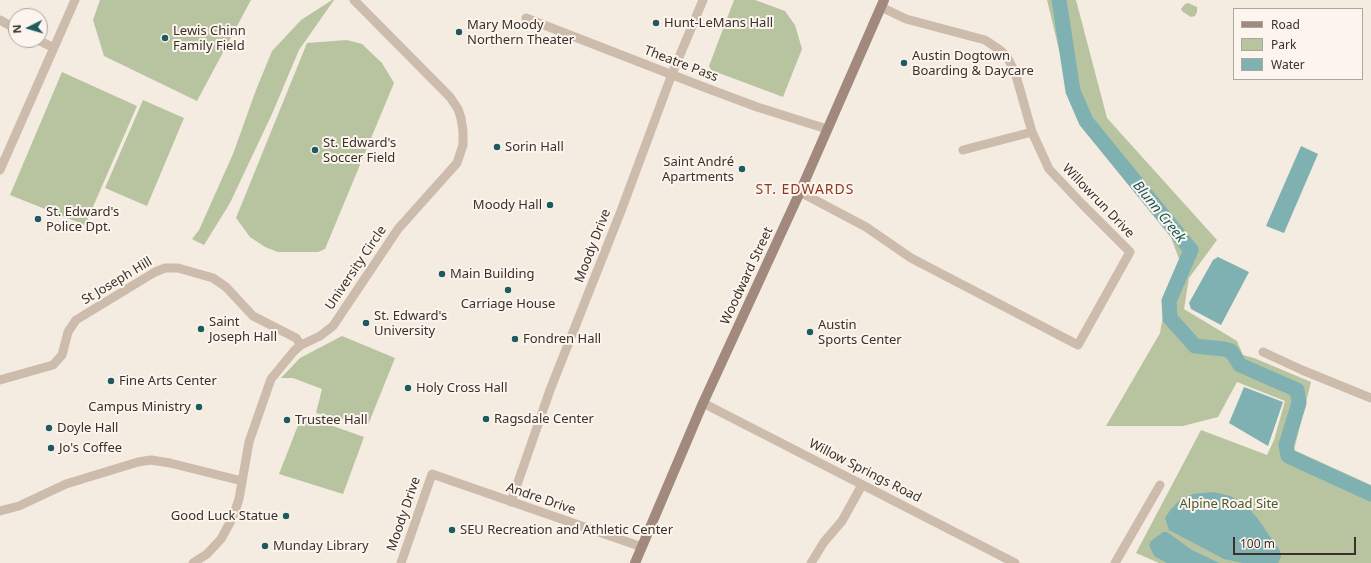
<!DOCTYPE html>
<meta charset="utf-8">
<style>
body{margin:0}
#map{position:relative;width:1371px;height:563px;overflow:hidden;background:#f4ebe1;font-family:"Noto Sans",sans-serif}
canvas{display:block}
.legend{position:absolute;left:1233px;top:8px;width:130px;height:72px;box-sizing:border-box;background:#fbf5ee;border:1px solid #aea6a0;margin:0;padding:5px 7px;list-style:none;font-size:12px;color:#3b302b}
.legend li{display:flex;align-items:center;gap:8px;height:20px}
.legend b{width:20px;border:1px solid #aea6a0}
.north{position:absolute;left:8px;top:8px;width:40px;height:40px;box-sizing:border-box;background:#fbf5ee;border:1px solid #aea6a0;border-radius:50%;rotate:265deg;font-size:11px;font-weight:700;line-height:16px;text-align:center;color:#3b302b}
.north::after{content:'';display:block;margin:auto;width:14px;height:18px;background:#1f5a5e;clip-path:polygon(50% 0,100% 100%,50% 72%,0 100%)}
.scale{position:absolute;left:1233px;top:537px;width:123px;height:18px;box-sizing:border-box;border:2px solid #3b302b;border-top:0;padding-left:5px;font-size:12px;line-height:14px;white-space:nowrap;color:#3b302b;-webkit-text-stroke:3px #fbf5ee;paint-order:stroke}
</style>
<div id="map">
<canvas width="1371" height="563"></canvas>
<ul class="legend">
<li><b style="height:5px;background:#a18a7d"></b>Road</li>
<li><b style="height:11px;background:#b8c4a0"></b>Park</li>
<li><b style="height:11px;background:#7fb0b2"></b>Water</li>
</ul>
<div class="north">N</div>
<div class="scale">100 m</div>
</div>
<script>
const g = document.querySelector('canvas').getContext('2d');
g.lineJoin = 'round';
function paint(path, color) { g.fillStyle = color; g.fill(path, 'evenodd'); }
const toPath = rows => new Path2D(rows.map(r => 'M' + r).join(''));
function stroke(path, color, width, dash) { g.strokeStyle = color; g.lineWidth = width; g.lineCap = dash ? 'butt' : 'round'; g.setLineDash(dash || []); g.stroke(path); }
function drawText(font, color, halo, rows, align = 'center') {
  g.font = font + ' "Noto Sans",sans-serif'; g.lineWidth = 4; g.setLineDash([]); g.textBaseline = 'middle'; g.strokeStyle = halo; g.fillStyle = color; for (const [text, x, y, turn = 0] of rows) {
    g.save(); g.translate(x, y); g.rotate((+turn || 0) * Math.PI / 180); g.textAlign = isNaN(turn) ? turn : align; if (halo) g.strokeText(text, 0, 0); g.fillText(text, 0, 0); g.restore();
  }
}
paint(toPath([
 [100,0,251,0,197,101,104,56,93,20],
 [332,0,334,0,299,50,272,114,230,203,204,245,192,239,199,230,233,154,256,90,272,51,301,20],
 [734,0,755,0,785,11,795,25,802,49,783,97,711,70,709,66],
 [1047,0,1076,0,1107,118,1217,240,1189,278,1184,309,1237,341,1243,355,1254,358,1311,382,1294,450,1371,485,1371,563,1159,563,1136,553,1201,430,1267,455,1274,440,1285,401,1237,382,1218,417,1183,426,1106,426,1160,333,1166,298,1181,264,1170,235,1088,128,1080,115,1069,91],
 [1188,3,1197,7,1197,12,1195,16,1191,17,1183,12,1181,9,1185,4],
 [347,40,362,44,382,63,394,83,325,249,318,252,278,252,265,247,250,237,236,218,307,43],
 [62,72,137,106,85,225,10,195],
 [143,100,184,118,147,206,105,188],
 [342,336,395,358,368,425,316,413,322,389,293,378,281,378,300,358],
 [302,415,364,437,343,494,279,474]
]), '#b8c4a0');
paint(toPath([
 [1301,146,1318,154,1284,233,1266,226],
 [1218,257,1249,272,1221,325,1191,309,1189,303,1213,260],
 [1244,387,1283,402,1268,446,1229,423],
 [1214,492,1230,496,1245,504,1258,519,1280,551,1281,557,1278,563,1243,563,1224,559,1169,530,1165,518,1171,509,1180,500,1193,494],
 [1163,532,1167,532,1192,550,1219,563,1167,563,1154,556,1149,545,1151,541]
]), '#7fb0b2');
stroke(toPath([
 [1059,0,1073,91,1086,121,1191,250,1169,301,1170,318,1195,346,1224,349,1231,351,1240,365,1297,390,1299,403,1286,445,1288,456,1371,494]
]), '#7fb0b2', 15);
stroke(toPath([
 [526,18,701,86,757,107,827,129],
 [0,20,16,29],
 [38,40,54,48],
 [963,150,1032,132],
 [0,170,75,0],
 [800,192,866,227,911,258,1078,345,1130,252,1083,205,1049,169,1032,132,1015,72,1007,57,1000,50,985,40,906,19,881,7],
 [1263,352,1302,370,1371,398],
 [0,380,53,365,62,355,68,332,76,320,155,272,165,268,178,268,213,278,226,287,253,316,296,338,301,345],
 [703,403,1015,563],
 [511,502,550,390,621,211,672,74,703,0],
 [0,511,19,506,66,484,138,462,151,460,170,463,242,481],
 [193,563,207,554,221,539,233,517,239,499,249,442,271,379,294,351,301,345,320,336,333,326,398,229,457,163,463,145,463,131,461,118,458,109,450,97,354,0],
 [401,563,432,474,642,547],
 [811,563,824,542,842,521,862,485],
 [1115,563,1160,485]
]), '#cdbbac', 9);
stroke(toPath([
 [635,563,703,403,800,192,884,0]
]), '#a18a7d', 10);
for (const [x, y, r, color] of [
 [656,23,4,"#1f5a5e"],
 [459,32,4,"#1f5a5e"],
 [165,38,4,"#1f5a5e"],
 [904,63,4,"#1f5a5e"],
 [497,147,4,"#1f5a5e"],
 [315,150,4,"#1f5a5e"],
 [742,169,4,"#1f5a5e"],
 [550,205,4,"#1f5a5e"],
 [38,219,4,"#1f5a5e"],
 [442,274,4,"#1f5a5e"],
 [508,290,4,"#1f5a5e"],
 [366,323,4,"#1f5a5e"],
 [201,329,4,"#1f5a5e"],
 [810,332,4,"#1f5a5e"],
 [515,339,4,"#1f5a5e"],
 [111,381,4,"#1f5a5e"],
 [408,388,4,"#1f5a5e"],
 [199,407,4,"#1f5a5e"],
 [486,419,4,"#1f5a5e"],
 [287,420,4,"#1f5a5e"],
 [49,428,4,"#1f5a5e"],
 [51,448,4,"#1f5a5e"],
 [286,516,4,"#1f5a5e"],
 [452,530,4,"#1f5a5e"],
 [265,546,4,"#1f5a5e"]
]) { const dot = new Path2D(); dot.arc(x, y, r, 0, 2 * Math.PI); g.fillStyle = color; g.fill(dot); stroke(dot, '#fbf5ee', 1.5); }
drawText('13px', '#3b302b', '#fbf5ee', [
 ["Hunt-LeMans Hall",664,23],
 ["Mary Moody",467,25],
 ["Northern Theater",467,40],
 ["Lewis Chinn",173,31],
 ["Family Field",173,46],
 ["Austin Dogtown",912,56],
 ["Boarding & Daycare",912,71],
 ["St. Edward's",323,143],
 ["Soccer Field",323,158],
 ["Sorin Hall",505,147],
 ["Saint André",734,162,"right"],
 ["Apartments",734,177,"right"],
 ["Moody Hall",542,205,"right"],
 ["St. Edward's",46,212],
 ["Police Dpt.",46,227],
 ["Main Building",450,274],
 ["Carriage House",508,304,"center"],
 ["St. Edward's",374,316],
 ["University",374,331],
 ["Saint",209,322],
 ["Joseph Hall",209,337],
 ["Austin",818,325],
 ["Sports Center",818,340],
 ["Fondren Hall",523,339],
 ["Fine Arts Center",119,381],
 ["Holy Cross Hall",416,388],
 ["Campus Ministry",191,407,"right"],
 ["Ragsdale Center",494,419],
 ["Trustee Hall",295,420],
 ["Doyle Hall",57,428],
 ["Jo's Coffee",59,448],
 ["Good Luck Statue",278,516,"right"],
 ["SEU Recreation and Athletic Center",460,530],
 ["Munday Library",273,546]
], 'left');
drawText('13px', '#3b302b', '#fbf5ee', [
 ["Theatre Pass",681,64,21],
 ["Willowrun Drive",1098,201,46],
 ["Moody Drive",593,246,-69],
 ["University Circle",356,268,-56],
 ["Woodward Street",747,276,-65],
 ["St Joseph Hill",117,281,-31],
 ["Willow Springs Road",865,471,27],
 ["Andre Drive",541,499,19],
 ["Moody Drive",404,514,-71]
]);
drawText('13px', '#4a5a2e', '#fbf5ee', [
 ["Alpine Road Site",1229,504]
]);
g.letterSpacing = '1px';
drawText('14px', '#8c3b22', '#fbf5ee', [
 ["ST. EDWARDS",805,190]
]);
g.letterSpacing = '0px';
drawText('italic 14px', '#1f5a5e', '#fbf5ee', [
 ["Blunn Creek",1159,212,51]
]);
</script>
